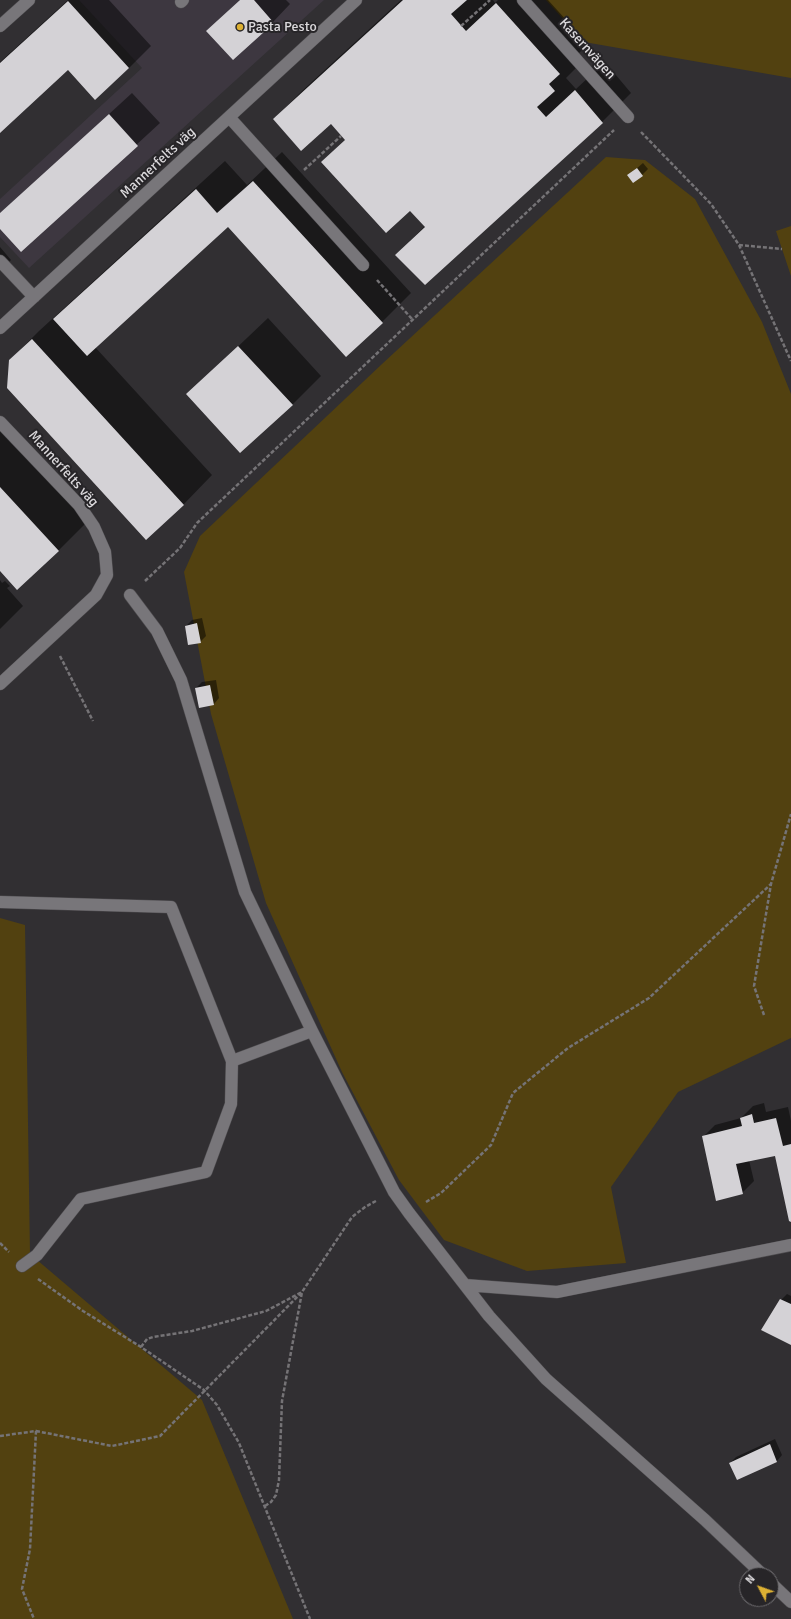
<!DOCTYPE html>
<meta charset="utf-8">
<style>
body{margin:0}
#map{position:relative;width:791px;height:1619px;overflow:hidden;background:#312f32;font-family:Signika,sans-serif}
canvas{display:block}
.north{position:absolute;left:739px;top:1567px;width:40px;height:40px;box-sizing:border-box;background:#272528;border:1px solid #6f6d70;border-radius:50%;rotate:311deg;font-size:11px;font-weight:700;line-height:16px;text-align:center;color:#dbd9dc}
.north::after{content:'';display:block;margin:auto;width:14px;height:18px;background:#ddb133;clip-path:polygon(50% 0,100% 100%,50% 72%,0 100%)}
</style>
<div id="map">
<canvas width="791" height="1619"></canvas>
<div class="north">N</div>
</div>
<script>
const g = document.querySelector('canvas').getContext('2d');
g.lineJoin = 'round';
function paint(path, color) { g.fillStyle = color; g.fill(path, 'evenodd'); }
const toPath = rows => new Path2D(rows.map(r => 'M' + r).join(''));
function stroke(path, color, width, dash) { g.strokeStyle = color; g.lineWidth = width; g.lineCap = dash ? 'butt' : 'round'; g.setLineDash(dash || []); g.stroke(path); }
function drawText(font, color, halo, rows, align = 'center') {
  g.font = font + ' Signika,sans-serif'; g.lineWidth = 4; g.setLineDash([]); g.textBaseline = 'middle'; g.strokeStyle = halo; g.fillStyle = color; for (const [text, x, y, turn = 0] of rows) {
    g.save(); g.translate(x, y); g.rotate((+turn || 0) * Math.PI / 180); g.textAlign = isNaN(turn) ? turn : align; if (halo) g.strokeText(text, 0, 0); g.fillText(text, 0, 0); g.restore();
  }
}
paint(toPath([
 [79,0,324,0,29,268,0,237,0,199,142,68]
]), '#3d3740');
paint(toPath([
 [546,0,791,0,791,78,584,42],
 [606,157,645,160,695,199,762,322,791,394,791,1038,678,1092,611,1187,626,1263,527,1271,444,1240,399,1180,342,1072,266,903,211,714,184,572,200,536,382,364],
 [791,226,791,276,776,231],
 [0,918,25,925,30,1254,202,1400,293,1619,0,1619]
]), '#524110');
paint(toPath([
 [68,0,109,0,151,46,129,68,68,69,0,131,0,62],
 [240,0,286,0,290,4,273,22,207,31],
 [401,0,493,0,495,3,498,0,548,0,588,44,578,54,583,61,566,78,576,89,605,62,631,93,602,122,425,284,396,255,425,226,346,139,331,123,274,119,303,90],
 [132,93,160,123,21,251,0,227,0,214],
 [282,152,411,293,382,322,228,226,95,347,212,475,183,505,10,360,39,331,225,161,247,185],
 [643,163,648,169,642,175,629,175],
 [0,247,11,260,0,271],
 [268,318,321,376,292,405,188,394],
 [0,426,87,522,58,551,0,569],
 [0,580,2,583,5,581,10,586,7,588,23,606,0,629],
 [202,618,206,636,200,642,186,626,192,620],
 [216,680,219,698,214,704,196,688,202,682],
 [764,1103,766,1112,788,1107,791,1121,791,1221,776,1155,749,1160,754,1181,742,1193,703,1137,715,1125,741,1118,753,1106],
 [787,1294,791,1296,791,1344,762,1329,781,1300],
 [775,1439,782,1455,777,1461,730,1463,736,1457]
]), '#0007');
paint(toPath([
 [240,0,254,0,274,23,233,60,206,31],
 [403,0,467,0,451,14,466,31,496,3,560,74,549,84,555,91,537,107,546,117,575,90,603,123,425,285,395,255,425,227,410,211,386,233,321,162,345,140,331,124,301,151,273,119],
 [68,1,129,68,95,100,68,70,0,133,0,63],
 [109,114,138,146,21,252,0,229,0,213],
 [637,168,643,176,633,183,627,175],
 [253,181,383,323,346,357,228,227,87,356,53,319,196,189,217,213],
 [32,339,184,505,146,540,7,388,9,360],
 [238,346,293,405,240,453,186,394],
 [0,487,59,551,17,590,0,571],
 [197,623,201,643,188,645,185,626],
 [210,685,214,705,199,708,195,688],
 [752,1114,754,1123,776,1118,783,1146,791,1144,791,1222,789,1221,775,1156,736,1164,743,1194,716,1201,702,1136,742,1126,740,1118],
 [780,1299,791,1304,791,1345,761,1330],
 [770,1444,777,1462,737,1480,729,1463]
]), '#d4d2d6');
const minor = toPath([
 [523,0,628,117],
 [181,2,183,0],
 [0,26,29,0],
 [229,117,363,265],
 [0,261,34,297],
 [0,328,356,0],
 [0,422,79,505,94,527,105,552,107,575,96,595,0,684],
 [130,595,157,631,181,680,245,892,312,1031,394,1192,409,1213,489,1316,546,1379,705,1520,763,1575],
 [0,902,171,907,232,1061,312,1031],
 [22,1266,37,1255,81,1199,206,1172,231,1104,232,1061],
 [465,1285,557,1292,791,1245],
 [771,1583,791,1602]
]);
stroke(minor, '#4f4d50', 13);
stroke(toPath([
 [461,26,490,0],
 [641,132,711,204,739,245,791,361],
 [304,170,341,136],
 [739,245,782,249],
 [377,280,412,319],
 [145,581,180,548,197,523,614,130],
 [60,656,93,721],
 [764,1015,754,986,771,884,791,814],
 [426,1202,441,1193,491,1145,513,1093,568,1048,649,998,771,884],
 [0,1243,9,1252],
 [38,1279,83,1311,141,1347,204,1390,217,1405,239,1443,310,1619],
 [141,1347,147,1339,153,1337,192,1331,266,1311,302,1292],
 [36,1431,112,1446,160,1436,302,1292],
 [0,1436,36,1431,30,1549,22,1589,34,1619],
 [265,1506,271,1502,276,1495,279,1480,282,1401,302,1292,352,1217,365,1207,376,1201]
]), '#757376', 2.5, [4, 2]);
stroke(minor, '#78767a', 12);
for (const [x, y, r, color] of [
 [240,27,4,"#ddb133"]
]) { const dot = new Path2D(); dot.arc(x, y, r, 0, 2 * Math.PI); g.fillStyle = color; g.fill(dot); stroke(dot, '#272528', 1.5); }
drawText('14px', '#dbd9dc', '#272528', [
 ["Pasta Pesto",248,27]
], 'left');
drawText('14px', '#dbd9dc', '#272528', [
 ["Kasernvägen",587,49,48],
 ["Mannerfelts väg",158,163,-43],
 ["Mannerfelts väg",63,469,48]
]);
</script>
